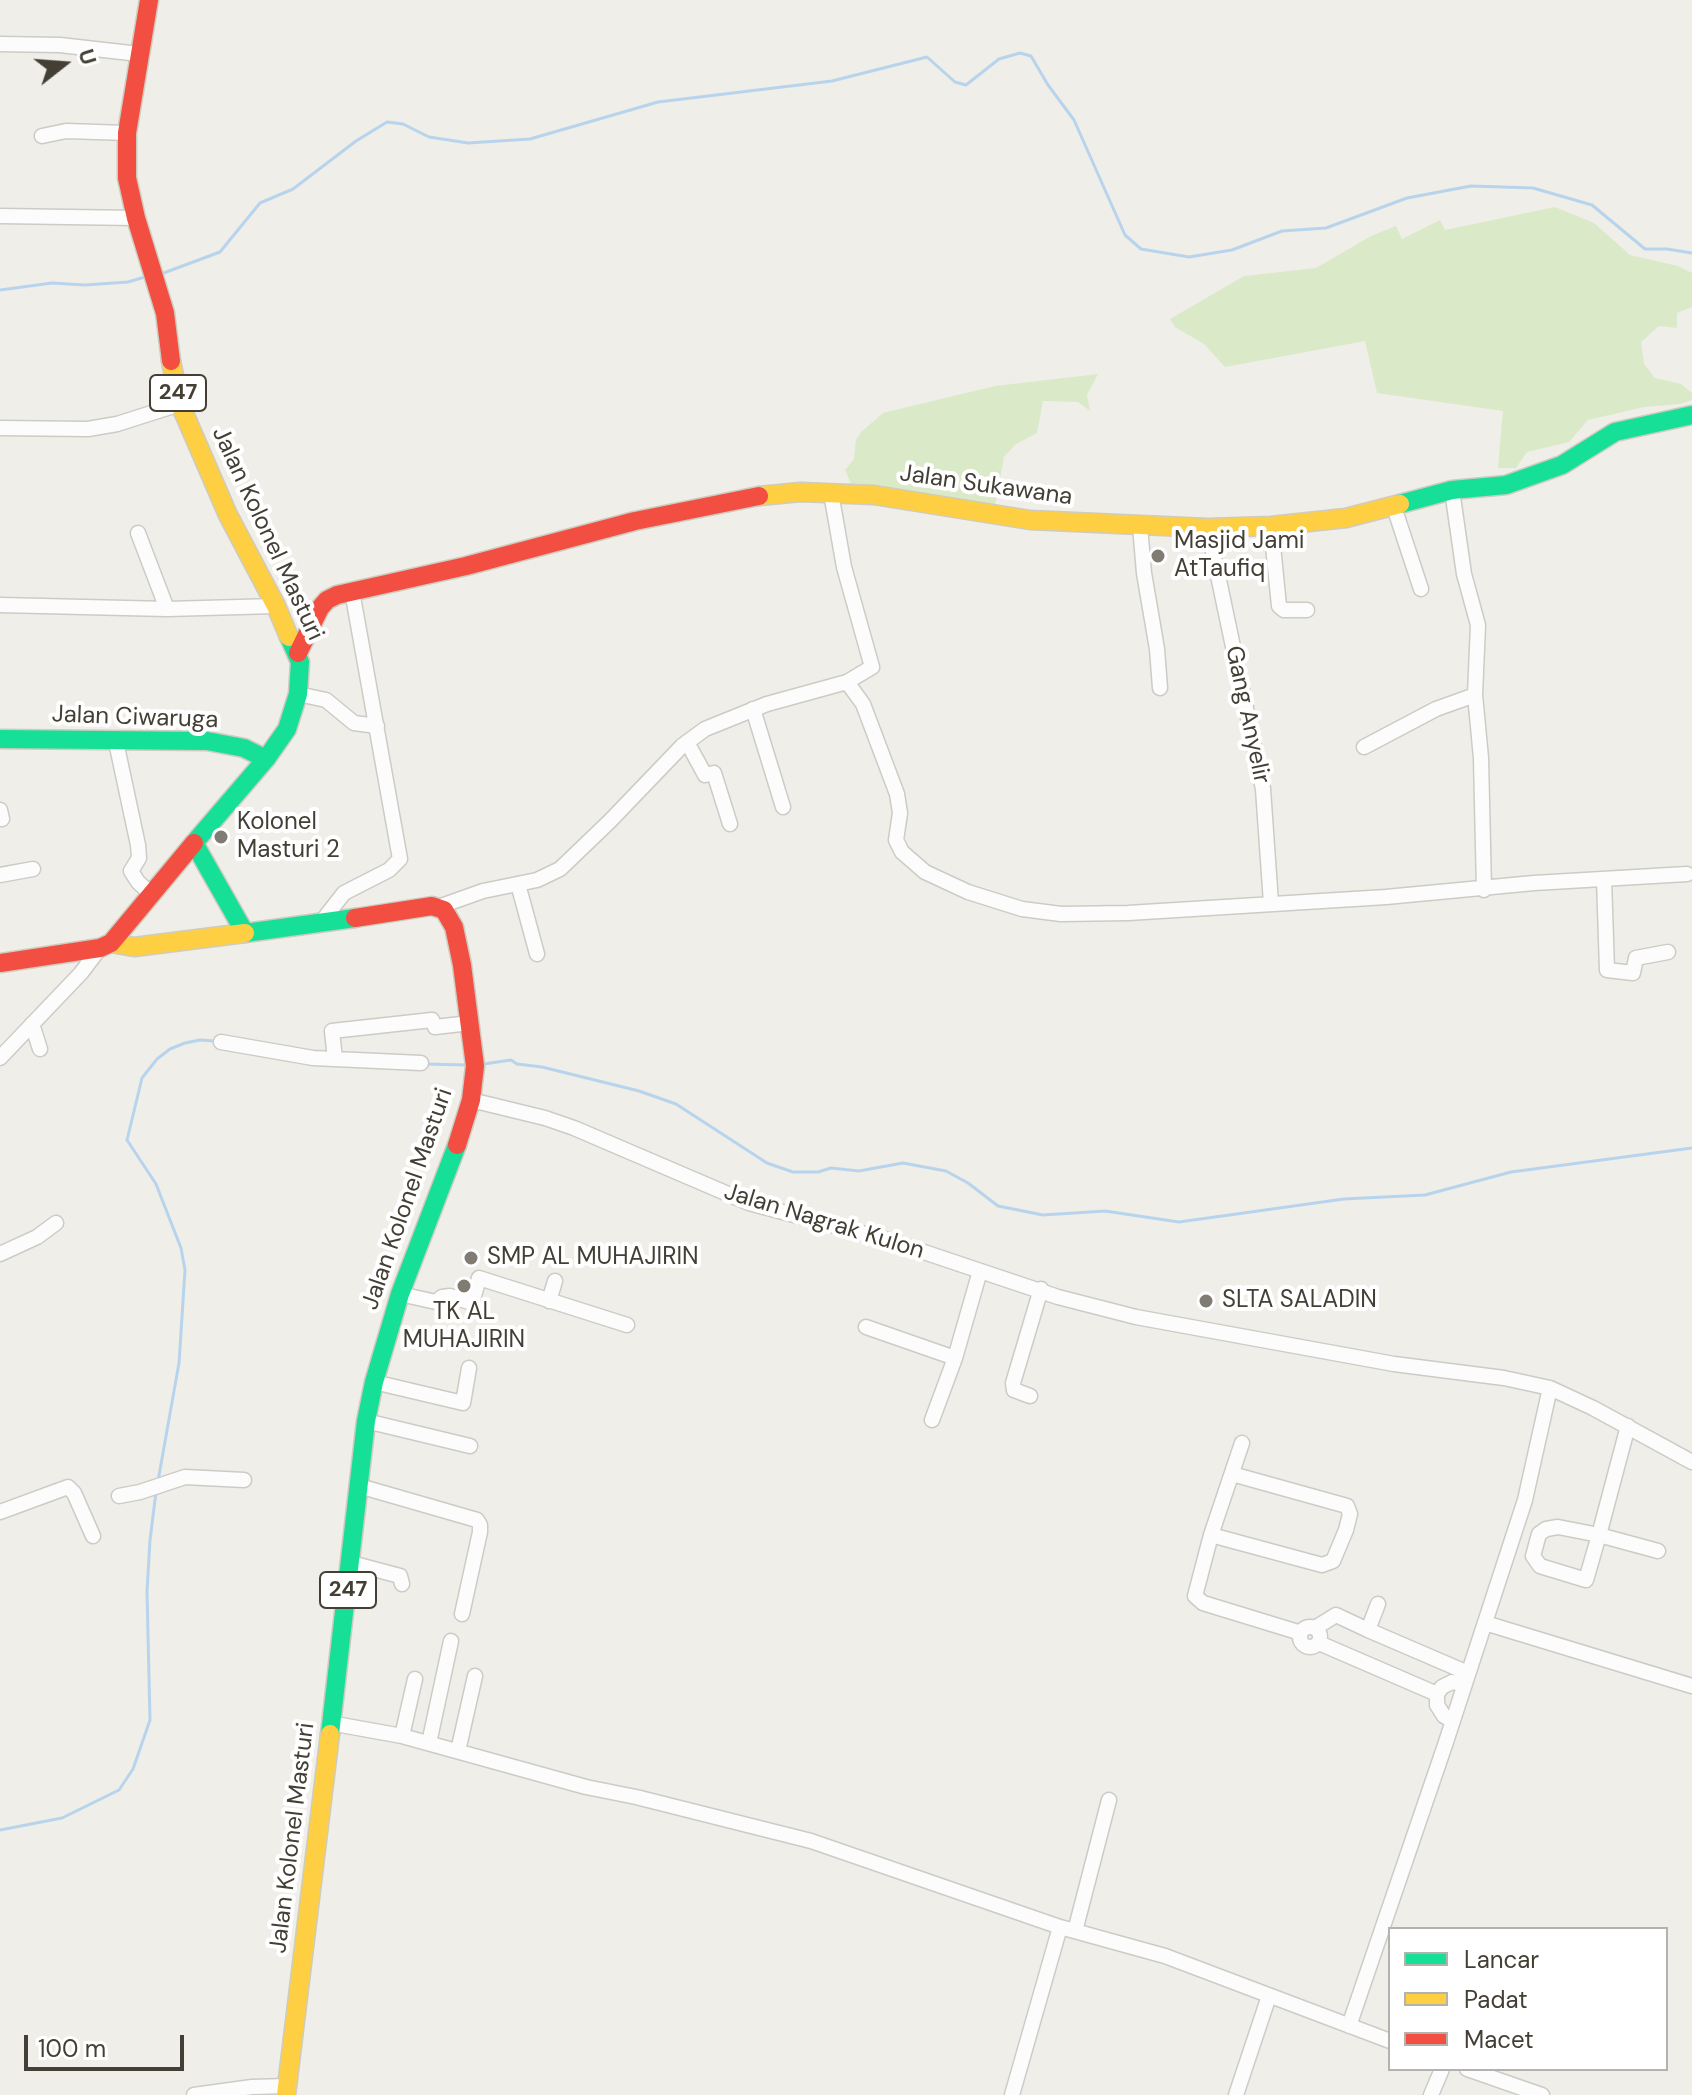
<!DOCTYPE html>
<style>
body{margin:0}
#map{position:relative;width:1692px;height:2095px;overflow:hidden;background:#efeee8;font-family:"DM Sans",sans-serif}
canvas{display:block}
.legend{position:absolute;left:1388px;top:1927px;width:280px;height:144px;box-sizing:border-box;background:#fff;border:2px solid #b4b2ae;margin:0;padding:10px 14px;list-style:none;font-size:24px;color:#443f35}
.legend li{display:flex;align-items:center;gap:16px;height:40px}
.legend b{width:40px;border:2px solid #b4b2ae}
.north{position:absolute;left:24px;top:24px;width:80px;height:80px;-webkit-text-stroke:6px #fff;paint-order:stroke;rotate:73deg;font-size:22px;font-weight:700;line-height:32px;text-align:center;color:#443f35}
.north::after{content:'';display:block;margin:auto;width:28px;height:36px;background:#443f35;clip-path:polygon(50% 0,100% 100%,50% 72%,0 100%)}
.scale{position:absolute;left:24px;top:2035px;width:160px;height:36px;box-sizing:border-box;border:4px solid #443f35;border-top:0;padding-left:10px;font-size:24px;line-height:28px;white-space:nowrap;color:#443f35;-webkit-text-stroke:6px #fff;paint-order:stroke}
</style>
<div id="map">
<canvas width="1692" height="2095"></canvas>
<ul class="legend">
<li><b style="height:10px;background:#16e098"></b>Lancar</li>
<li><b style="height:10px;background:#ffcf43"></b>Padat</li>
<li><b style="height:10px;background:#f24e42"></b>Macet</li>
</ul>
<div class="north">U</div>
<div class="scale">100 m</div>
</div>
<script>
const g = document.querySelector('canvas').getContext('2d');
g.lineJoin = 'round';
function paint(path, color) { g.fillStyle = color; g.fill(path, 'evenodd'); }
const toPath = rows => new Path2D(rows.map(r => 'M' + r).join(''));
function stroke(path, color, width, dash) { g.strokeStyle = color; g.lineWidth = width; g.lineCap = dash ? 'butt' : 'round'; g.setLineDash(dash || []); g.stroke(path); }
function drawText(font, color, halo, rows, align = 'center') {
  g.font = font + ' "DM Sans",sans-serif'; g.lineWidth = 8; g.setLineDash([]); g.textBaseline = 'middle'; g.strokeStyle = halo; g.fillStyle = color; for (const [text, x, y, turn = 0] of rows) {
    g.save(); g.translate(x, y); g.rotate((+turn || 0) * Math.PI / 180); g.textAlign = isNaN(turn) ? turn : align; if (halo) g.strokeText(text, 0, 0); g.fillText(text, 0, 0); g.restore();
  }
}
paint(toPath([
 [1555,207,1594,223,1630,255,1678,266,1692,273,1692,307,1677,313,1677,328,1659,326,1641,342,1644,364,1655,378,1681,384,1692,393,1692,400,1680,404,1644,407,1588,420,1569,442,1527,452,1516,468,1498,468,1503,411,1377,393,1365,341,1225,367,1204,344,1175,327,1170,319,1244,276,1316,268,1371,236,1396,226,1402,239,1440,220,1445,230],
 [1098,374,1087,395,1090,411,1078,402,1043,401,1037,433,1016,444,1004,457,995,506,902,490,852,486,845,470,854,459,856,440,861,432,883,413,995,386]
]), '#daeac8');
stroke(toPath([
 [161,274,220,252,260,203,293,189,356,141,387,122,403,124,429,137,468,143,530,139,658,102,832,81,927,57,955,82,966,85,999,59,1020,53,1031,56,1048,85,1074,120,1125,235,1141,249,1189,257,1232,250,1282,231,1326,228,1407,198,1471,186,1533,188,1592,205,1645,249,1667,249,1692,253],
 [0,290,52,283,85,285,128,282,145,277],
 [424,1064,467,1065],
 [484,1064,511,1060,517,1064,542,1067,639,1091,676,1104,767,1163,793,1172,818,1172,831,1168,859,1171,903,1163,946,1171,968,1183,998,1206,1043,1215,1105,1211,1179,1222,1344,1199,1425,1195,1511,1172,1692,1148],
 [158,1481,179,1363,185,1270,181,1248,156,1184,127,1140,142,1078,157,1059,170,1049,185,1043,200,1040,215,1041],
 [0,1830,62,1818,119,1790,133,1769,150,1720,147,1592,150,1540,156,1492]
]), '#b8d4ed', 3);
const street = toPath([
 [0,44,60,45,139,54],
 [42,136,66,131,127,133],
 [0,216,136,218],
 [0,428,88,429,117,424,180,404],
 [1452,490,1464,574,1478,625,1475,695,1481,758,1484,890],
 [1393,504,1421,589],
 [1140,526,1144,573,1157,649,1160,688],
 [1271,526,1279,606,1284,610,1307,610],
 [1208,528,1263,789,1271,903],
 [138,533,167,609],
 [0,605,167,609,276,606],
 [847,682,863,704,897,794,900,813,896,840,902,852,925,872,968,892,1022,909,1061,914,1128,913,1386,897,1534,883,1687,874],
 [298,694,326,700,354,723,377,726],
 [753,709,783,807],
 [116,742,138,845,139,858,131,871,138,882,150,893],
 [687,742,705,775,714,773,730,824],
 [1364,747,1436,709,1475,695],
 [0,810,2,819],
 [0,875,33,869],
 [1604,879,1607,970,1633,973,1636,958,1668,952],
 [518,884,537,954],
 [438,907,483,891,537,880,560,869,610,821,682,746,705,729,767,704,847,682,872,667,844,567,831,493],
 [319,925,344,893,389,870,400,859,352,591],
 [32,1024,40,1049],
 [221,1042,313,1058,421,1063],
 [0,1058,81,973,100,948],
 [335,1059,332,1031,432,1020,435,1027,470,1023],
 [471,1100,545,1118,574,1128,749,1203,888,1240,1058,1297,1136,1317,1394,1364,1504,1378,1550,1388,1593,1408,1692,1462],
 [0,1254,37,1237,56,1223],
 [400,1294,436,1302,442,1297,450,1296,472,1303,479,1278,627,1325],
 [549,1301,555,1281],
 [866,1327,955,1358],
 [374,1382,463,1403,469,1368],
 [1030,1396,1014,1390,1013,1383,1041,1289],
 [932,1420,955,1358,980,1271],
 [366,1421,470,1446],
 [1628,1426,1599,1535,1586,1580,1540,1566,1533,1556,1539,1534,1546,1529,1558,1527,1599,1535,1658,1551],
 [1242,1443,1211,1535,1195,1596,1203,1603,1301,1633],
 [359,1486,477,1520,480,1525,480,1532,462,1614],
 [119,1496,140,1492,185,1477,244,1480],
 [0,1512,68,1487,74,1493,93,1536],
 [1211,1535,1322,1565,1333,1561,1346,1530,1350,1514,1347,1506,1232,1474],
 [351,1563,400,1576,402,1584],
 [1378,1604,1368,1630,1468,1673],
 [1485,1623,1692,1686],
 '1300 1637a10 10 0 1 1 20 0a10 10 0 1 1-20 0Z',
 [1315,1628,1336,1615,1368,1630],
 [1319,1643,1437,1694],
 [1453,1721,1444,1716,1437,1705,1437,1694,1442,1687,1452,1682,1465,1684],
 [330,1723,402,1736,586,1787,636,1797,811,1841,1060,1927,1165,1956,1390,2041],
 [402,1736,415,1679],
 [429,1743,451,1641],
 [458,1751,475,1676],
 [1075,1931,1109,1800],
 [1349,2026,1445,1745,1525,1500,1550,1388],
 [1467,2069,1542,2095],
 [194,2095,252,2087,287,2086],
 [1012,2095,1060,1927],
 [1236,2095,1269,1996],
 [1431,2095,1442,2069]
]);
const fast = toPath([
 [1400,504,1452,490,1506,485,1562,465,1615,432,1692,415],
 [289,637,300,662,298,694,287,729,266,759,194,843,245,933,355,918],
 [0,739,207,741,244,748,266,759],
 [330,1734,366,1421,374,1382,400,1294,457,1145]
]);
const slow = toPath([
 [171,361,180,404,228,515,276,606,289,637],
 [759,496,801,492,874,495,1030,520,1208,528,1271,526,1346,518,1400,504],
 [111,943,134,947,245,933],
 [286,2095,330,1734]
]);
const jam = toPath([
 [149,0,127,133,127,178,136,218,165,313,171,361],
 [298,653,320,608,327,600,337,595,466,566,635,521,759,496],
 [355,918,432,906,444,910,454,927,462,965,475,1066,471,1100,457,1145],
 [0,963,100,948,111,943,194,843]
]);
stroke(street, '#cdcbc6', 17);
stroke(fast, '#cecbbf', 21);
stroke(slow, '#cecbbf', 21);
stroke(jam, '#cecbbf', 21);
stroke(street, '#fdfcfc', 14);
stroke(fast, '#16e098', 18);
stroke(slow, '#ffcf43', 18);
stroke(jam, '#f24e42', 18);
for (const [x, y, r, color] of [
 [1158,556,8,"#807c74"],
 [221,837,8,"#807c74"],
 [471,1258,8,"#807c74"],
 [464,1286,8,"#807c74"],
 [1206,1301,8,"#807c74"]
]) { const dot = new Path2D(); dot.arc(x, y, r, 0, 2 * Math.PI); g.fillStyle = color; g.fill(dot); stroke(dot, '#fff', 3); }
for (const [x, y, w] of [
 [178,393,56],
 [348,1590,56]
]) { const box = new Path2D(); box.roundRect(x - w / 2, y - 18, w, 36, 6); g.fillStyle = '#fff'; g.fill(box); stroke(box, '#443f35', 2); }
drawText('bold 22px', '#443f35', null, [
 ["247",178,393],
 ["247",348,1590]
]);
drawText('24px', '#443f35', '#fff', [
 ["Jalan Sukawana",986,486,8],
 ["Jalan Kolonel Masturi",267,534,65],
 ["Gang Anyelir",1247,715,78],
 ["Jalan Ciwaruga",135,718,2],
 ["Jalan Kolonel Masturi",408,1199,-71],
 ["Jalan Nagrak Kulon",824,1222,17],
 ["Jalan Kolonel Masturi",293,1838,-83]
]);
drawText('24px', '#443f35', '#fff', [
 ["Masjid Jami",1174,542],
 ["AtTaufiq",1174,570],
 ["Kolonel",237,823],
 ["Masturi 2",237,851],
 ["SMP AL MUHAJIRIN",487,1258],
 ["SLTA SALADIN",1222,1301],
 ["TK AL",464,1313,"center"],
 ["MUHAJIRIN",464,1341,"center"]
], 'left');
</script>
